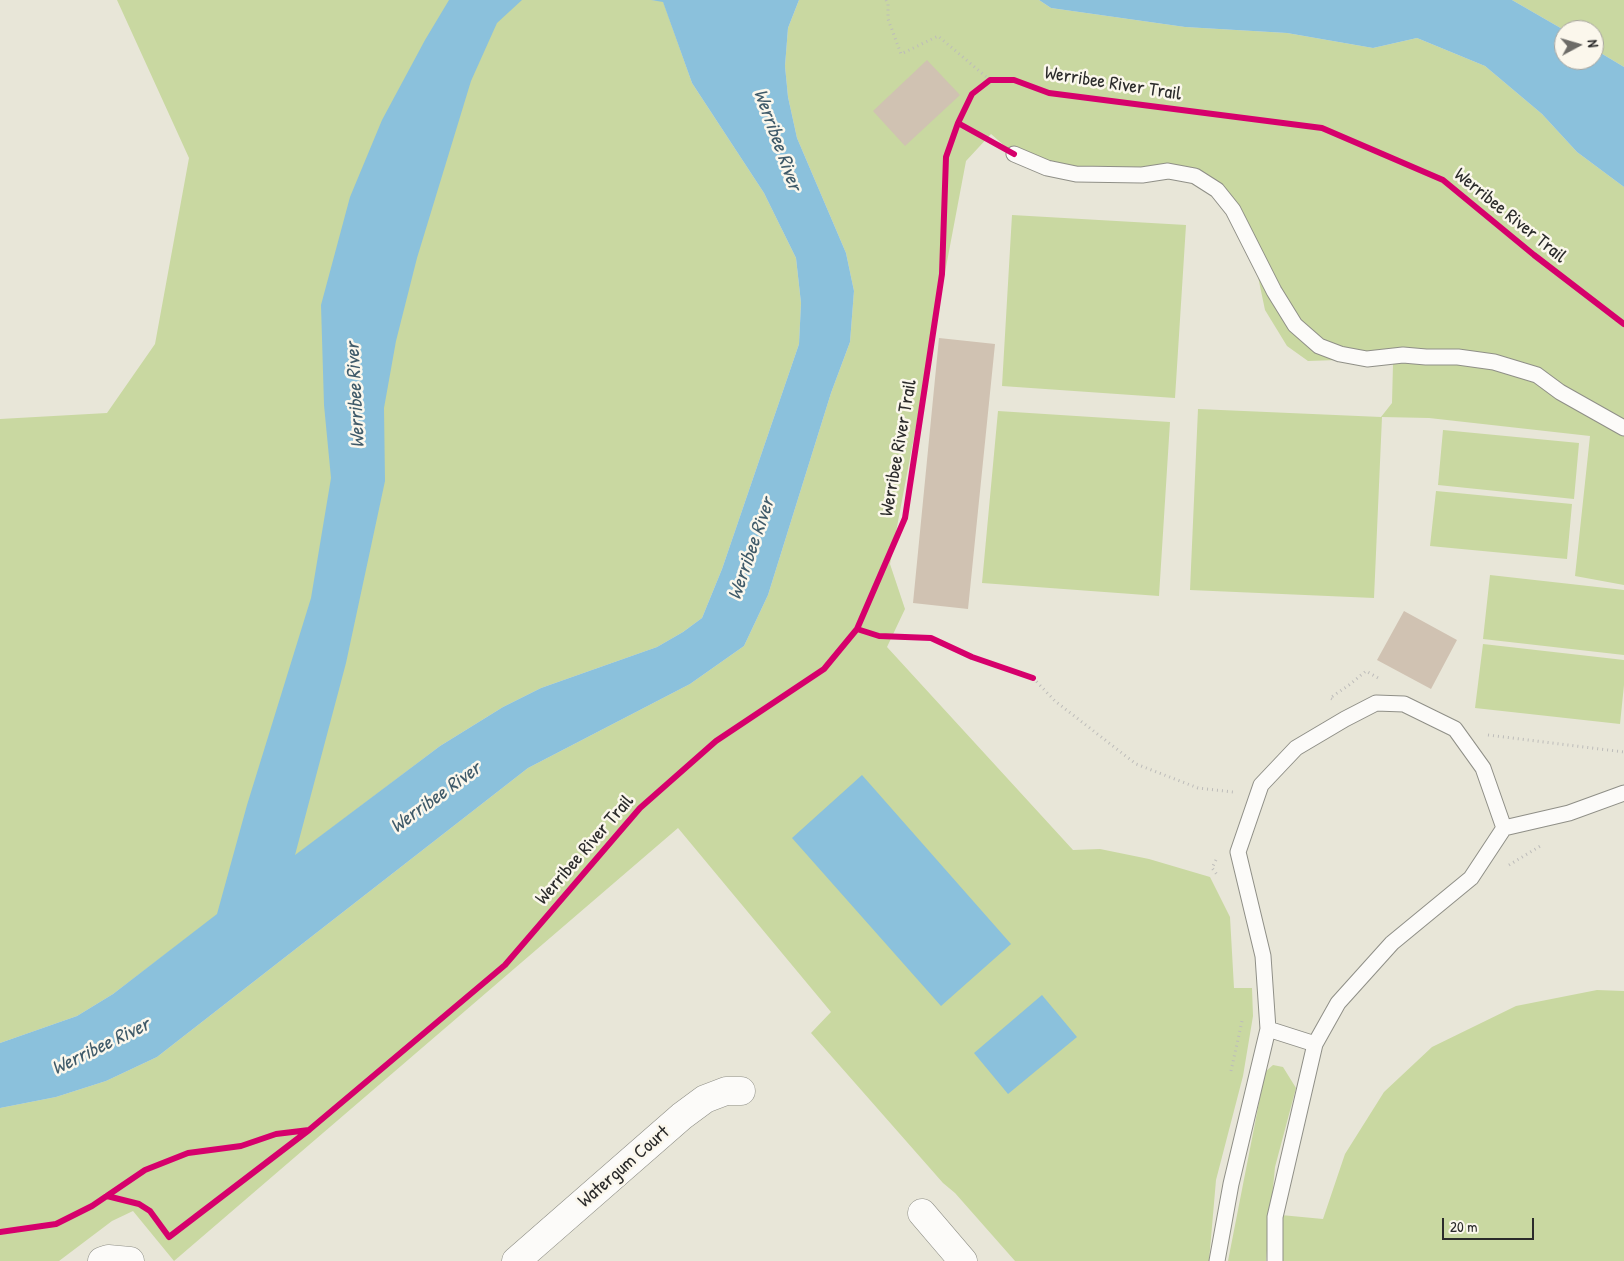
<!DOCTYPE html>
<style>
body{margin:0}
#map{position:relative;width:1624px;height:1261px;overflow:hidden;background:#e8e6d8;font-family:"Patrick Hand",sans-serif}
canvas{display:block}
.north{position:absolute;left:1554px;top:20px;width:50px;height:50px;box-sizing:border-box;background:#fbf7ec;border:1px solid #a8a59f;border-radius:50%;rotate:84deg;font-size:14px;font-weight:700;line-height:20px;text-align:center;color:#2b2b2b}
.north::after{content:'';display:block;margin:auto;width:18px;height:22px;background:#6d6c68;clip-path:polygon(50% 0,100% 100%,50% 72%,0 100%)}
.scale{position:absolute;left:1442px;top:1218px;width:92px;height:22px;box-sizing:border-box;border:2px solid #2b2b2b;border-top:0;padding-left:6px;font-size:15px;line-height:18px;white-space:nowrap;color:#2b2b2b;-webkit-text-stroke:4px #fbf7ec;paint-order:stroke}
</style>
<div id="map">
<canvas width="1624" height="1261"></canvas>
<div class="north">N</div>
<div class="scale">20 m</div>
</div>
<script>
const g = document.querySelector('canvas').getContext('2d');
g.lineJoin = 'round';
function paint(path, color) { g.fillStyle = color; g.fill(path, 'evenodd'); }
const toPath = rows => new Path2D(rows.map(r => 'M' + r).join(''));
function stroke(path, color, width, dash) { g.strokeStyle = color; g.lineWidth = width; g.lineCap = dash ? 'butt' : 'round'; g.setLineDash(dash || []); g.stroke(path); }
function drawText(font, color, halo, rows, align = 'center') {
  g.font = font + ' "Patrick Hand",sans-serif'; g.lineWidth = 5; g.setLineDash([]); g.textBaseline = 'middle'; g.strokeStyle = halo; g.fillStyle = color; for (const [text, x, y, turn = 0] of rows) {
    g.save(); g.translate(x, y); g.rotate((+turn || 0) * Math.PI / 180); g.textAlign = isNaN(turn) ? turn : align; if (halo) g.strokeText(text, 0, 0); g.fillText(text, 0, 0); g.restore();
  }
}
paint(toPath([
 [117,0,651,0,663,1,692,83,764,193,796,258,801,303,799,344,722,569,702,618,683,632,657,647,541,688,503,707,440,746,113,994,77,1016,0,1043,0,419,107,413,155,344,189,158],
 [799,0,1039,0,1051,8,1185,27,1287,33,1373,48,1417,38,1485,66,1542,114,1577,152,1624,187,1624,585,1575,576,1590,436,1429,418,1382,417,1374,598,1190,590,1198,409,1381,417,1392,403,1393,364,1367,359,1308,361,1287,346,1265,310,1252,248,1217,190,1168,171,1076,174,1014,154,991,134,966,161,890,564,905,609,887,647,1073,850,1100,849,1149,859,1210,877,1230,917,1234,988,1252,988,1253,1016,1243,1076,1216,1180,1209,1261,1015,1261,955,1193,943,1183,811,1033,831,1012,678,828,174,1261,133,1211,112,1221,59,1261,0,1261,0,1108,56,1097,106,1081,157,1057,528,768,690,684,744,646,768,595,831,393,850,342,854,291,846,253,797,138,788,97,785,66,788,28],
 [1512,0,1624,0,1624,67,1594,49,1594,30,1564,30],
 [1012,215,1186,225,1175,398,1002,386],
 [998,411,1170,422,1159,596,982,583],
 [1443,430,1579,443,1574,499,1438,485],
 [1436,491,1572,504,1567,559,1430,546],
 [1490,575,1624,590,1624,655,1483,639],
 [1483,644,1624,660,1624,685,1620,724,1475,708],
 [1597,990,1624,991,1624,1261,1281,1261,1281,1215,1323,1219,1345,1154,1384,1092,1432,1047,1516,1006],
 [1273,1065,1283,1067,1296,1088,1275,1167,1266,1261,1228,1261,1265,1072]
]), '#c9d8a1');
paint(toPath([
 [449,0,522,0,497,23,471,81,417,258,396,341,384,408,385,481,346,663,295,855,440,746,503,707,541,688,657,647,683,632,702,618,722,569,799,344,801,303,796,258,764,193,692,83,663,2,651,0,799,0,788,28,785,66,788,97,797,138,846,253,854,291,850,342,831,393,768,595,744,646,690,684,528,768,157,1057,106,1081,56,1097,0,1108,0,1043,77,1016,113,994,217,914,247,805,311,598,331,478,324,405,321,305,350,197,382,120,425,40],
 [1039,0,1512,0,1564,30,1564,60,1594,60,1594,49,1624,67,1624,187,1577,152,1542,114,1485,66,1417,38,1373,48,1287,33,1185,27,1051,8],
 [862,775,1011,944,941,1006,792,838],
 [1042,995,1077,1037,1008,1094,974,1053]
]), '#8bc1dc');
paint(toPath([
 [927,60,960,95,905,146,873,111],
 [939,338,995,344,968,609,913,603],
 [1404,611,1457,640,1431,689,1377,660]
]), '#d0c2b2');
const lane = toPath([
 [1014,154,1047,168,1076,174,1142,175,1168,171,1195,176,1217,190,1233,210,1274,291,1295,325,1319,346,1340,354,1367,359,1403,355,1426,357,1458,357,1494,362,1537,375,1560,392,1624,428],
 [1268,1029,1315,1044,1338,1003,1392,943,1471,878,1504,828,1569,813,1624,793],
 [1217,1261,1231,1184,1268,1029,1263,956,1238,852,1261,785,1296,748,1345,719,1376,703,1404,704,1455,729,1483,768,1504,828],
 [1275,1261,1275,1217,1315,1044]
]);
const street = toPath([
 [922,1213,963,1261],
 [102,1261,108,1259,130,1261],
 [516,1261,682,1116,705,1099,726,1091,741,1091]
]);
stroke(lane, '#8f8f87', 17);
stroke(street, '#8f8f87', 29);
stroke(toPath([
 [886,0,888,4,888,19,901,54,938,36,990,80],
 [1033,678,1055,701,1136,764,1198,788,1233,792],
 [1332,699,1330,698,1349,685,1366,671,1378,678],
 [1488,735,1624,752],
 [1216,860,1212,868,1218,876],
 [1509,865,1542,845],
 [1231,1071,1242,1021]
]), '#bdbcba', 3, [1, 4]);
stroke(lane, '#fcfbf9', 15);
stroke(street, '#fcfbf9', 28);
stroke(toPath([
 [958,123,1014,154],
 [857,629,879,636,931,638,972,657,1033,678],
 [107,1196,139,1204,150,1211,169,1237,309,1130],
 [0,1232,56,1224,92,1206,145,1170,188,1153,241,1146,276,1134,309,1130,505,965,640,808,716,741,824,669,857,629,905,518,942,274,946,157,958,123,972,94,990,80,1014,80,1049,93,1322,128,1443,180,1534,255,1624,324]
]), '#d6006c', 6);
drawText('19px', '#2b2b2b', '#fbf7ec', [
 ["Werribee River Trail",1113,84,9],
 ["Werribee River Trail",1510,216,39],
 ["Werribee River Trail",899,448,-80],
 ["Werribee River Trail",585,850,-49],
 ["Watergum Court",624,1167,-41]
]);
drawText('italic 20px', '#3f5a69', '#fbf7ec', [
 ["Werribee River",777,140,70],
 ["Werribee River",356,395,-93],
 ["Werribee River",752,549,-71],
 ["Werribee River",436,798,-36],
 ["Werribee River",101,1047,-26]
]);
</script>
